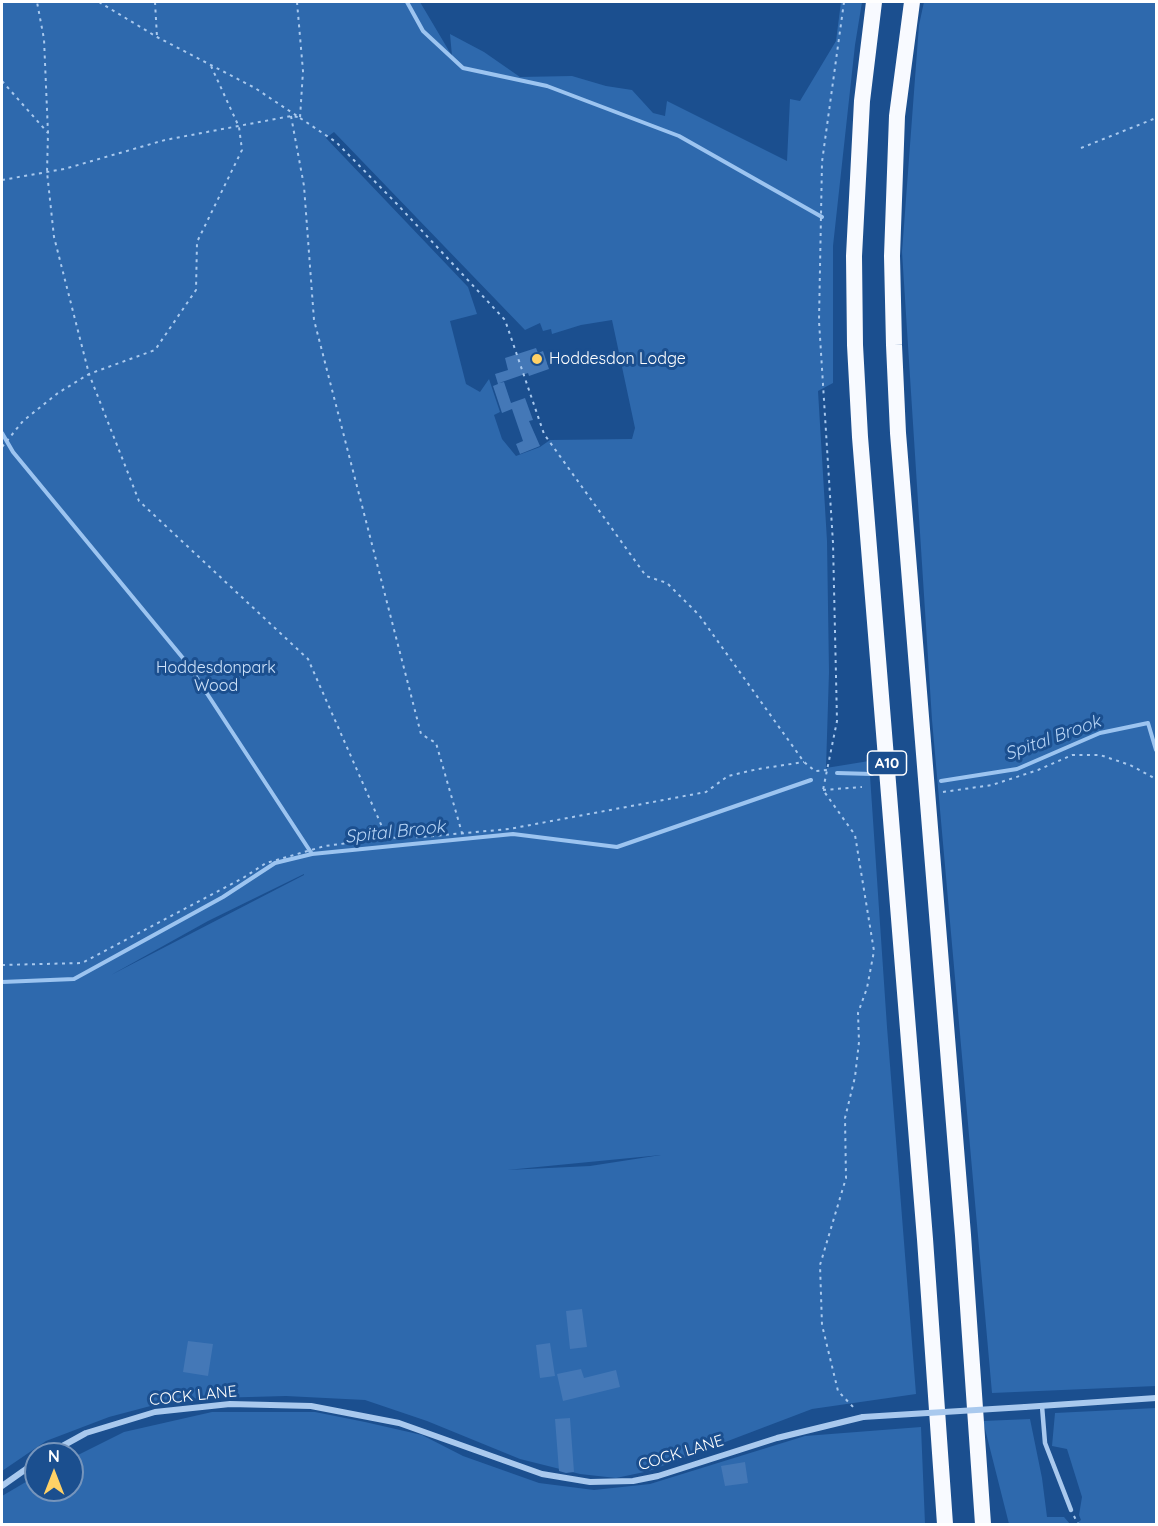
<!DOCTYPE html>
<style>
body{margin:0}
#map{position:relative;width:1158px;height:1526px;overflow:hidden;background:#1b4f8f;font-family:Quicksand,sans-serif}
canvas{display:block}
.frame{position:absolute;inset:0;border:3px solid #fff;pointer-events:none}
.north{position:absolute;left:24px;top:1442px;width:60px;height:60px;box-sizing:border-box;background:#1b4f8f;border:2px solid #7695bc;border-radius:50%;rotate:0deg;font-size:16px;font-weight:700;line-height:24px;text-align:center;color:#fff}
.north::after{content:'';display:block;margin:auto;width:21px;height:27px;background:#ffd166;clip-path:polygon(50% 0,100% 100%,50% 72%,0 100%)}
</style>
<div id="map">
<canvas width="1158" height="1526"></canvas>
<div class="frame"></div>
<div class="north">N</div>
</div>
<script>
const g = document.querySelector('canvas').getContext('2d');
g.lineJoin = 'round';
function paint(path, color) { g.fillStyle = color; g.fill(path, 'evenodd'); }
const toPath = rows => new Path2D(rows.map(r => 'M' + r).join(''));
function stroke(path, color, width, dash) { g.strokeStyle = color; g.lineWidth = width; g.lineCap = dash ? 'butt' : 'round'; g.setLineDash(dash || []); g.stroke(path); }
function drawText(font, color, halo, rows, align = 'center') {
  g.font = font + ' Quicksand,sans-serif'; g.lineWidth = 6; g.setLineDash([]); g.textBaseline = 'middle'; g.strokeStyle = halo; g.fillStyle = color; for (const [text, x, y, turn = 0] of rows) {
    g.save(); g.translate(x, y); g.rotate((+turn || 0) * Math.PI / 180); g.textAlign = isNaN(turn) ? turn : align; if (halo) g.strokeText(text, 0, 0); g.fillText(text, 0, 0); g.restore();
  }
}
paint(toPath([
 [2,2,420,2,452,56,450,34,484,52,520,77,572,76,606,86,632,90,653,113,665,116,667,101,787,161,790,99,800,101,836,41,841,2,862,2,855,45,833,246,833,383,818,391,827,541,829,672,826,768,869,761,887,1027,916,1394,812,1409,649,1471,616,1478,580,1474,520,1459,427,1421,365,1400,286,1396,177,1399,109,1417,46,1441,2,1471],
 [334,132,525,330,540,323,543,331,551,329,552,334,581,325,612,320,635,428,632,439,550,440,540,447,516,456,502,439,494,415,500,412,489,379,480,392,466,384,450,321,477,314,468,287,326,138],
 [304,874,304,875,111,975,208,921],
 [661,1155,590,1166,507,1170],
 [924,2,1156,2,1156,1386,992,1393,932,720,902,252,919,25],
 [1156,1408,1156,1524,1076,1524,1081,1520,1079,1515,1082,1497,1067,1449,1052,1446,1055,1413],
 [212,1412,315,1412,365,1422,422,1435,463,1456,539,1483,594,1490,650,1484,805,1436,921,1427,925,1524,2,1524,2,1496,36,1476,36,1490,72,1490,72,1458,124,1432],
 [1030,1419,1042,1478,1047,1517,1064,1517,1070,1524,1009,1524,983,1421]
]), '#2e69ad');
stroke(toPath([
 [407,2,423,31,463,68,547,86,679,136,822,217],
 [2,433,13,452,187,663,312,854],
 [837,773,872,774],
 [941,781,1017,769,1100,733,1148,723,1156,750],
 [2,982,74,979,223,897,275,863,312,854,513,834,617,847,811,780]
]), '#9cc4f0', 4);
paint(toPath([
 [536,348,538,353,543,351,549,369,529,376,528,373,499,383,504,382,511,403,525,398,533,420,529,421,540,446,520,454,516,444,523,441,512,409,502,413,493,386,498,384,495,374,508,370,505,358],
 [582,1309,587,1347,570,1349,566,1311],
 [188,1341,213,1344,208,1376,183,1372],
 [550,1343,555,1376,540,1378,536,1345],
 [581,1369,584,1378,616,1370,620,1387,563,1401,557,1374],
 [570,1418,574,1472,566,1473,559,1471,555,1419],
 [745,1462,748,1483,725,1486,721,1466]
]), '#4478b7');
stroke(toPath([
 [99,2,157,37,255,88,336,142,397,204,505,320,544,434,646,576,667,583,699,615,804,762,815,771,828,770],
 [155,2,157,37],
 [297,2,303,71,300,118],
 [844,2,822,162,819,321,833,543,837,721,823,790,855,835,874,951,867,988,858,1013,859,1042,855,1077,845,1118,846,1178,820,1265,822,1325,838,1391,855,1409],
 [211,66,239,127,242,150,197,242,196,290,155,350,89,374,139,501,308,659,387,838],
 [2,81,48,133],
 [291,116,304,186,314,320,421,734,436,743,462,833],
 [1081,148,1156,118],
 [2,180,64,169,165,140,291,116,298,117],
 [2,447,23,421,58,393,89,374,54,237,47,172,48,133,44,39,37,2],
 [823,790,862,787],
 [943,792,992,785,1038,770,1072,755,1100,755,1130,765,1156,779],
 [2,965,82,963,243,878,266,863,325,846,387,838,422,837,509,829,706,792,728,776,758,769,804,762],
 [1074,1516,1078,1524]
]), '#a9c9ee', 2, [3, 4.5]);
stroke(toPath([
 [1042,1406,1045,1443,1071,1510]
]), '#a9c9ee', 4.5);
stroke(toPath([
 [1025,1407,1156,1398],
 [48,1454,86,1433,155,1412,230,1404,311,1406,399,1423,542,1474,590,1482,633,1481,658,1476,777,1438,863,1417],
 [2,1486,36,1462]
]), '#a9c9ee', 6);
stroke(toPath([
 [874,2,862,101,854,256,855,345,860,437,925,1239,945,1524],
 [912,2,897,116,892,256,894,345,898,433,963,1235,983,1524]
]), '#f8faff', 16);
stroke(toPath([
 [863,1417,1025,1407]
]), '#a9c9ee', 6);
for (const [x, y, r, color] of [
 [537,359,6,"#ffd166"]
]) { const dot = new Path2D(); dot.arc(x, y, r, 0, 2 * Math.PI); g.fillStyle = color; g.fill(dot); stroke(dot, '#1b4f8f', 2); }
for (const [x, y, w] of [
 [887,763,39]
]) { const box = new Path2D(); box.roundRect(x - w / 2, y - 12, w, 24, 4.5); g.fillStyle = '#1b4f8f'; g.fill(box); stroke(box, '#fff', 1.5); }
drawText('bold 15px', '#fff', null, [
 ["A10",887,763]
]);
drawText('16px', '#fff', '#1b4f8f', [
 ["Hoddesdon Lodge",549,359]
], 'left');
drawText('16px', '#cfe3fa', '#1b4f8f', [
 ["Hoddesdonpark",216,668],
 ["Wood",216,686]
]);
drawText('16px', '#fff', '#1b4f8f', [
 ["COCK LANE",193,1396,-6],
 ["COCK LANE",681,1453,-17]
]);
drawText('italic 18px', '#b5d3f5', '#1b4f8f', [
 ["Spital Brook",1053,738,-20],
 ["Spital Brook",395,832,-6]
]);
</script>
